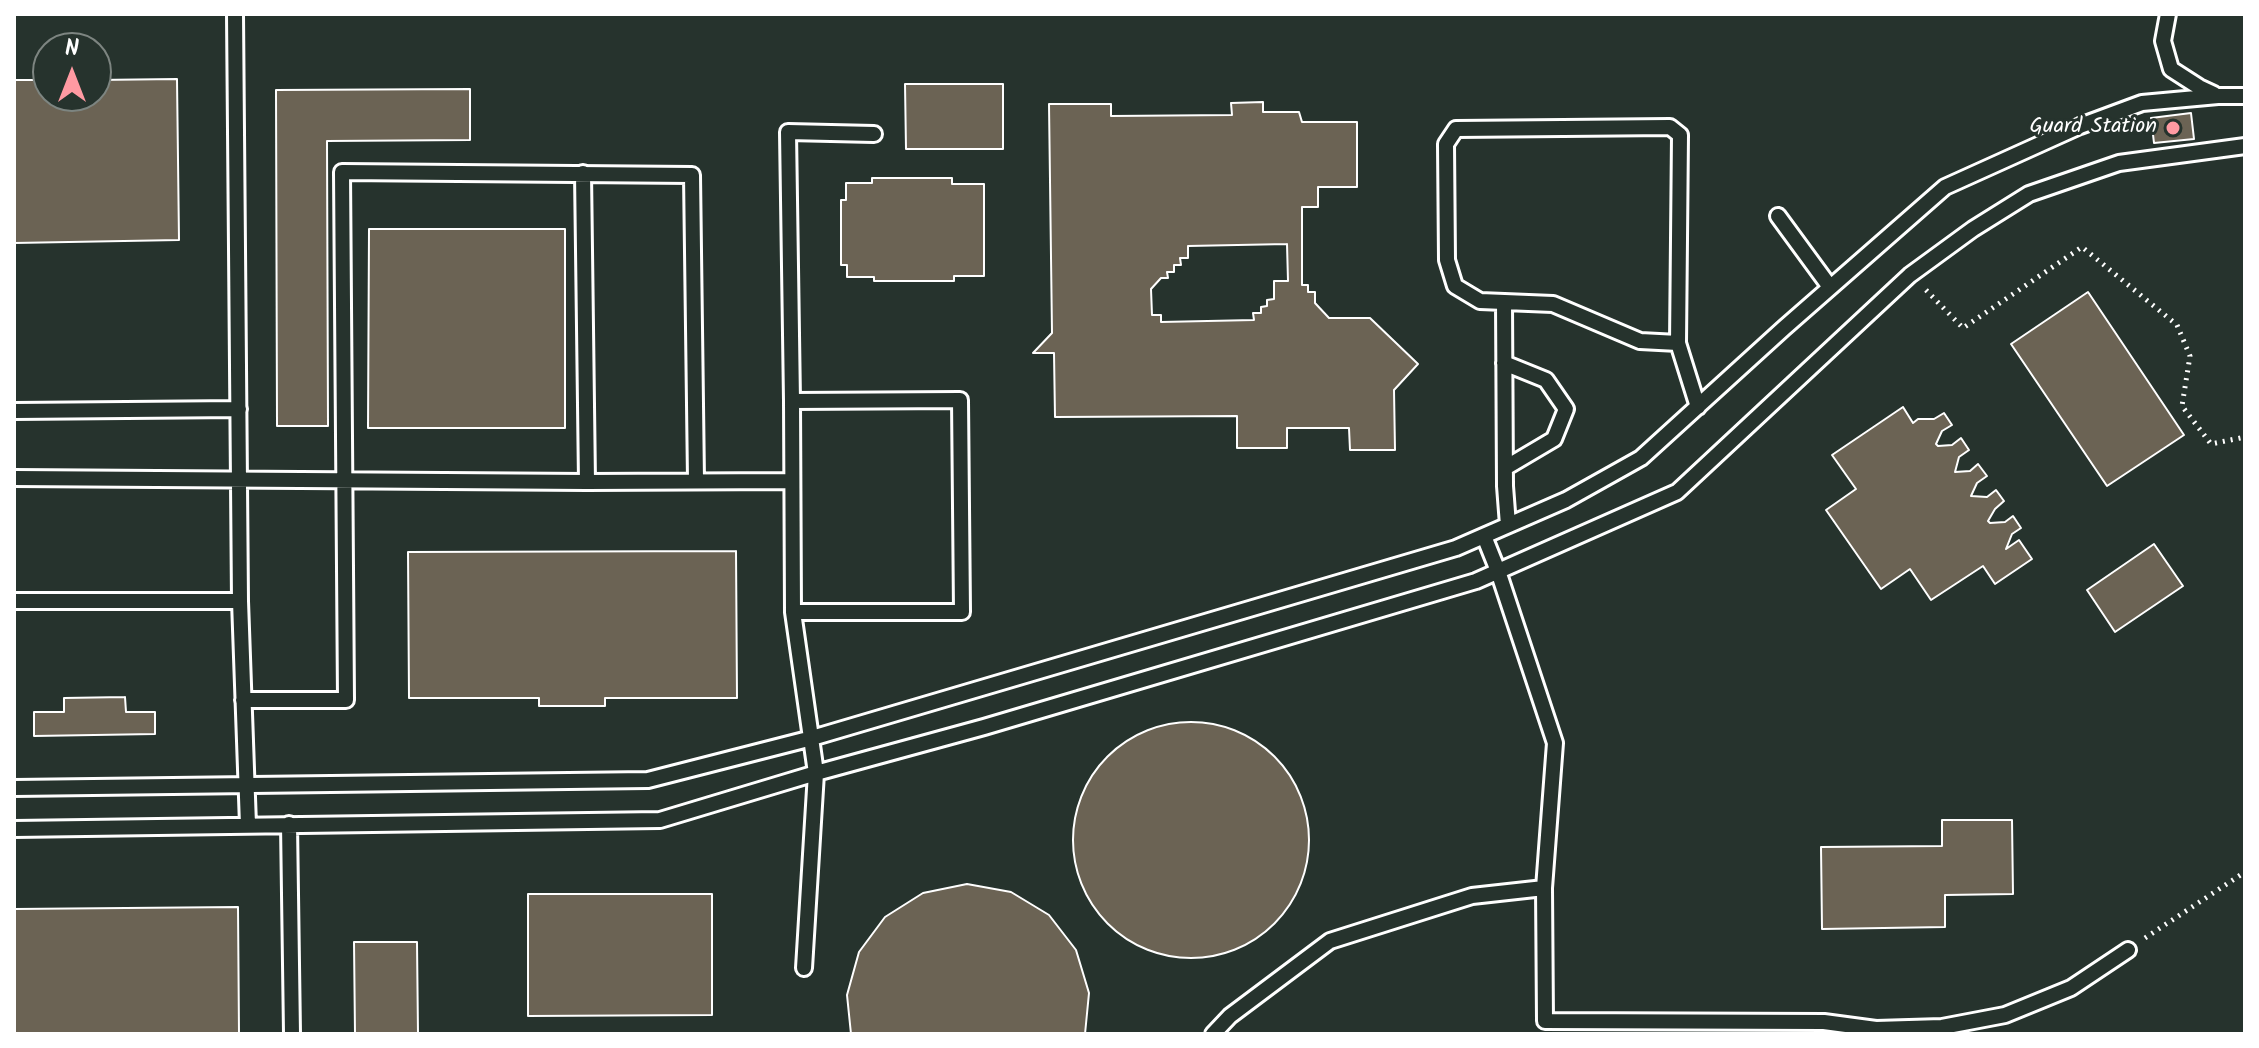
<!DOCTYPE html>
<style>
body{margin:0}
#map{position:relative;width:2259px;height:1048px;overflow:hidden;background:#26332d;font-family:Kalam,sans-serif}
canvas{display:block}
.frame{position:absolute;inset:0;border:16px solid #fff;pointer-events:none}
.north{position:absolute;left:32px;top:32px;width:80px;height:80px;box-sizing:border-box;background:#26332d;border:2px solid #7d8581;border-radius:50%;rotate:0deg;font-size:22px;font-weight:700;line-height:32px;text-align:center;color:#fff}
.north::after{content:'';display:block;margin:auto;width:28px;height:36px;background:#ff9aa2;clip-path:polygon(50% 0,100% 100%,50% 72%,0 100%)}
</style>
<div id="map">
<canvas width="2259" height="1048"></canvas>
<div class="frame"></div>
<div class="north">N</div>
</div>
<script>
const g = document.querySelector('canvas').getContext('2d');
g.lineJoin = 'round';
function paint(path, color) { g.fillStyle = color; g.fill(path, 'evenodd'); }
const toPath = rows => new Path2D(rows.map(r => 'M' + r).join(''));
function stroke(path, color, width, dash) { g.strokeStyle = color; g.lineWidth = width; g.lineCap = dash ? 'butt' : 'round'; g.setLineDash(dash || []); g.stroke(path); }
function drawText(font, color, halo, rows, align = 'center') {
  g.font = font + ' Kalam,sans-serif'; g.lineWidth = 6; g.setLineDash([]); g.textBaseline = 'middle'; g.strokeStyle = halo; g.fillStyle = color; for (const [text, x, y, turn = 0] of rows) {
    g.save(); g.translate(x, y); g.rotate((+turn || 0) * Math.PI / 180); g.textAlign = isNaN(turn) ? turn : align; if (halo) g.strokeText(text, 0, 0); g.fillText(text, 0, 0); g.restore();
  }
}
const building = toPath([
 [177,79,179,240,14,243,14,80,48,80,48,96,96,96,96,80,177,79],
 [905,84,1003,84,1003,149,906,149,905,84],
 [470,89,470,140,327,141,328,426,277,426,276,90,470,89],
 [1263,102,1263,112,1299,112,1302,122,1357,122,1357,187,1318,187,1318,207,1302,207,1302,285,1308,285,1308,292,1315,292,1315,303,1329,318,1370,318,1418,364,1394,390,1395,450,1350,450,1349,428,1287,428,1287,448,1237,448,1237,416,1055,417,1054,353,1033,353,1052,333,1049,104,1111,104,1111,116,1232,115,1231,103,1263,102],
 [1287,244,1288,281,1274,281,1274,299,1267,300,1267,306,1261,307,1261,313,1253,313,1254,320,1161,322,1161,315,1152,315,1151,289,1161,278,1168,278,1167,272,1174,272,1174,265,1181,265,1180,258,1188,258,1188,246,1287,244],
 [2191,113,2194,139,2154,143,2151,118,2191,113],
 [872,178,952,178,952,184,984,184,984,276,954,276,954,281,874,281,874,277,847,277,847,265,841,265,841,200,846,200,846,183,872,183,872,178],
 [369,229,565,229,565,428,368,428,369,229],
 [2088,292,2184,435,2107,486,2011,344,2088,292],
 [1903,407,1913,423,1918,419,1934,419,1944,413,1952,425,1942,431,1936,444,1938,446,1952,445,1961,438,1969,450,1959,457,1955,472,1970,471,1978,464,1987,476,1977,483,1971,496,1987,497,1996,490,2004,501,1995,509,1988,521,1990,523,2005,522,2013,516,2021,528,2012,534,2006,549,2019,540,2032,559,1995,584,1983,566,1931,600,1910,569,1881,589,1826,510,1856,489,1832,455,1903,407],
 [2154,544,2183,586,2115,632,2087,590,2154,544],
 [736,551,737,698,605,698,605,706,539,706,539,698,409,698,408,552,736,551],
 [125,697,126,712,155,712,155,734,34,736,34,712,64,712,64,698,125,697],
 '1073 840a118 118 0 1 1 236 0a118 118 0 1 1-236 0Z',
 [1942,820,2012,820,2013,894,1945,895,1945,927,1822,929,1821,847,1942,846,1942,820],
 [967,884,1011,892,1049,915,1076,950,1089,993,1085,1034,851,1034,847,995,859,952,885,917,923,893,967,884],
 [528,894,712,894,712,1015,528,1016,528,894],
 [238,907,239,1034,14,1034,14,909,238,907],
 [354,942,417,942,418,1034,355,1034,354,942]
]);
paint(building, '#6b6354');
stroke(building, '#fff', 2);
const service = toPath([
 [235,14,240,601,248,825],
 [2168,14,2163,41,2171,69,2199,87,2214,94],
 [583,173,587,482],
 [1778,216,1830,287],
 [1504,302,1505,486,1508,525],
 [1678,343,1680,135,1670,127,1456,129,1446,144,1447,260,1455,286,1480,301,1553,304,1640,341,1678,343,1698,407],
 [1504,363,1546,380,1566,409,1554,439,1505,468],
 [792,401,788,132,874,134],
 [14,411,239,409],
 [14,478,587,482,792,481],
 [1484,536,1498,571,1555,743,1544,888,1545,1021,1824,1022,1876,1029,1942,1027,2005,1015,2071,988,2128,950],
 [14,601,240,601],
 [793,612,962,612,960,400,792,401,793,612,816,773,804,968],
 [243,700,346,700,342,172,692,175,696,480],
 [14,788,648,780,812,738,1456,548,1566,500,1641,458,1784,328,1945,187,2080,126,2142,103,2218,96,2245,96],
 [289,824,292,1034],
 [14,829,660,820,816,773,984,727,1476,581,1677,492,1910,275,1973,229,2029,194,2119,163,2245,146],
 [1213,1034,1230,1016,1330,941,1472,896,1544,888]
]);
stroke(service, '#fff', 20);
stroke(toPath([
 [1926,290,1963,328,2082,247,2177,325,2190,356,2182,406,2211,444,2245,437],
 [2145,938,2245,872]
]), '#fff', 5, [2, 6]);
stroke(service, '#26332d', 14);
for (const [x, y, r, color] of [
 [2173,128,8,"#ff9aa2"]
]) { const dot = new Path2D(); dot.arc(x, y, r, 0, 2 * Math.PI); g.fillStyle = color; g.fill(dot); stroke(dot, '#26332d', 3); }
drawText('22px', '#fff', '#26332d', [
 ["Guard Station",2157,128]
], 'right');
</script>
